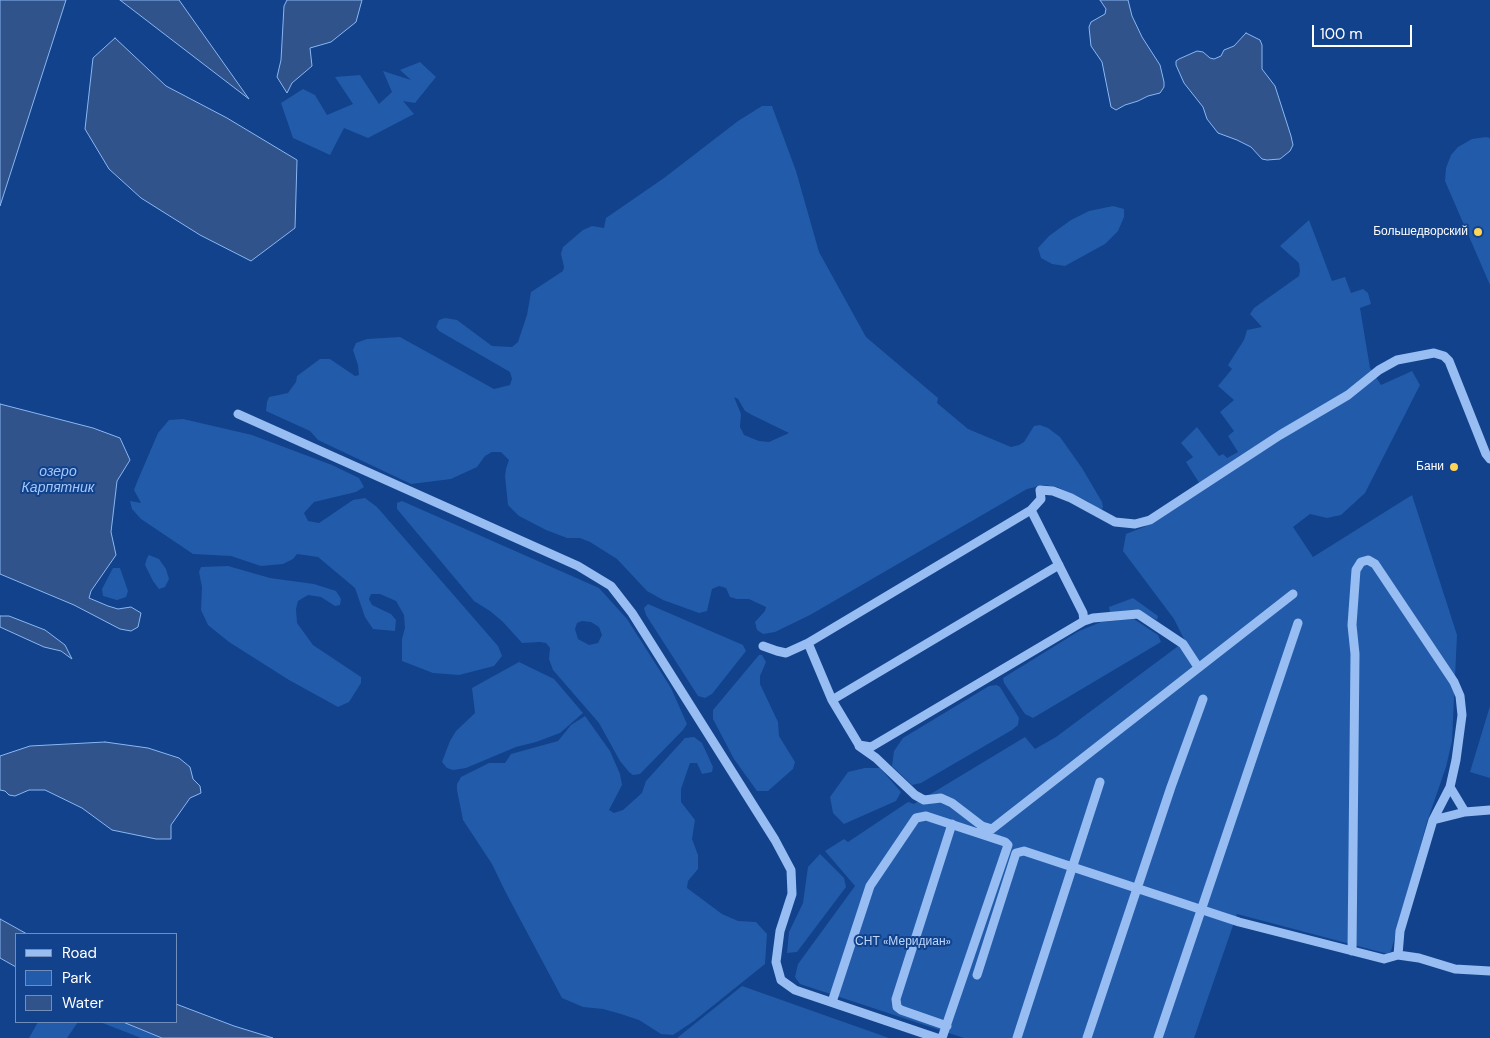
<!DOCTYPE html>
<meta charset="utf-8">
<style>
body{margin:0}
#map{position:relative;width:1490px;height:1038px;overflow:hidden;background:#11428b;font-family:"DM Sans",sans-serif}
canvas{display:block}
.legend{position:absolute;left:15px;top:933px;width:162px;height:90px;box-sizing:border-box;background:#11428b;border:1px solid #708eb9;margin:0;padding:6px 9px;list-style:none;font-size:15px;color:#fff}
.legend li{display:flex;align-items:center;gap:10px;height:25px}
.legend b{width:25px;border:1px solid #708eb9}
.scale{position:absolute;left:1312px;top:25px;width:100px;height:22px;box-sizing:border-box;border:2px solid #fff;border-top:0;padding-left:6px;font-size:15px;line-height:18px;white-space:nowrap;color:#fff;-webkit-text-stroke:4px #11428b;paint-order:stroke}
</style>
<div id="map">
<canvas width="1490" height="1038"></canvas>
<ul class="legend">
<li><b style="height:6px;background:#97bdf2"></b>Road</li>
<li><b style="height:14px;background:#225baa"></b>Park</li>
<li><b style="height:14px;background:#2f538a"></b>Water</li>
</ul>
<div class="scale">100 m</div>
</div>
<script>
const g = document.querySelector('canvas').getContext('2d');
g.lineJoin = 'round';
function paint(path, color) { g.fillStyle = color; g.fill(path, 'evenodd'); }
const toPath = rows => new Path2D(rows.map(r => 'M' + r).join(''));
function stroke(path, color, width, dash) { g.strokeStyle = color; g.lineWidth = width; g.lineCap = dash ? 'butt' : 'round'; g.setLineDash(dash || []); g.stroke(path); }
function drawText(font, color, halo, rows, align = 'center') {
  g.font = font + ' "DM Sans",sans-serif'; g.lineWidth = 4; g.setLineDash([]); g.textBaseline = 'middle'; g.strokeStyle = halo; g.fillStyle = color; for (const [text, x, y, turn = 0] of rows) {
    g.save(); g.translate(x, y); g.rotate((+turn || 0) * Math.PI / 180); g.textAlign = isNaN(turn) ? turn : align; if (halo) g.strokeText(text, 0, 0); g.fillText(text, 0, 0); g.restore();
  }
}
paint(toPath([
 [420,62,436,77,415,103,403,101,414,114,368,138,344,128,330,155,293,138,281,103,303,89,315,95,327,115,353,104,335,77,360,75,379,104,392,92,383,71,411,80,400,70],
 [762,106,772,106,796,171,819,252,866,337,938,398,937,403,968,429,1011,447,1019,445,1024,442,1034,426,1040,425,1048,428,1060,437,1082,468,1102,502,1103,507,1102,509,1097,508,1087,501,1057,487,1044,485,1027,489,810,615,775,632,763,634,757,630,755,622,765,611,766,607,749,599,737,599,730,597,726,588,719,586,712,589,707,611,699,613,663,600,647,591,617,559,590,542,580,538,567,538,546,530,519,516,508,505,505,476,506,469,509,460,501,452,492,452,485,456,477,467,451,479,411,484,318,440,310,431,266,411,267,402,269,397,288,393,296,382,297,376,320,359,330,359,355,376,359,375,358,365,353,350,356,343,367,339,400,337,494,389,510,385,512,379,510,372,439,331,436,327,439,320,445,318,457,320,492,346,512,347,518,342,527,315,531,292,563,271,564,267,561,254,563,247,583,230,592,226,604,228,606,218,664,178,738,121],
 [734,397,738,399,745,411,752,415,789,433,769,442,759,441,744,435,740,427,741,414],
 [1486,137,1490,138,1490,285,1445,181,1446,168,1451,155,1458,147,1472,139],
 [1113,206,1124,209,1124,217,1118,231,1105,244,1065,266,1052,264,1041,258,1038,248,1049,236,1071,220,1089,211],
 [1309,220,1332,281,1345,277,1351,293,1363,289,1368,293,1371,304,1360,308,1370,368,1381,385,1412,371,1420,385,1365,493,1341,515,1327,518,1310,514,1293,527,1313,557,1412,495,1457,635,1452,741,1446,767,1427,822,1391,951,1388,954,1237,914,1194,1038,964,1038,800,984,795,977,798,964,855,886,825,851,844,839,848,842,908,802,914,804,1025,737,1035,749,1056,737,1185,641,1174,619,1123,551,1126,534,1144,527,1203,489,1186,462,1193,457,1181,443,1197,427,1219,456,1223,454,1227,458,1238,452,1228,436,1234,431,1220,412,1234,400,1218,386,1232,369,1228,365,1244,340,1247,330,1262,327,1250,314,1254,308,1299,276,1300,271,1299,263,1280,246],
 [183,419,252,435,332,465,359,478,364,487,356,492,314,502,304,513,308,521,319,523,353,500,365,498,377,507,498,646,502,656,494,666,459,675,433,673,402,661,402,639,405,628,404,615,396,601,380,594,371,594,369,599,372,605,391,614,396,620,395,631,373,629,365,617,355,588,318,557,297,554,293,559,283,564,261,566,231,556,193,554,141,519,132,509,130,501,141,503,134,490,137,482,158,433,169,420],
 [402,501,599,588,627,619,671,688,687,724,683,730,640,774,633,775,629,772,620,761,599,723,553,670,549,659,550,648,546,643,540,642,522,643,503,622,490,611,474,601,397,509,397,503],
 [582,621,591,622,599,627,602,635,598,643,589,645,578,639,575,629,577,623],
 [149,555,159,559,166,569,169,579,165,587,159,589,153,581,145,565,147,558],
 [228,566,270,578,314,584,336,591,341,599,340,605,335,606,321,597,308,595,298,601,296,609,297,623,313,645,361,677,361,683,349,702,338,707,289,680,229,642,208,625,201,610,202,587,199,572,201,567],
 [113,568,120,568,128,591,126,597,117,600,103,596,102,589],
 [1133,598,1158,616,1157,620,1138,610,1110,613,1109,607],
 [648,604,743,645,746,651,712,694,705,698,698,696,646,615,644,608],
 [1134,619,1158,635,1161,642,1033,718,1025,714,1004,683,1003,678,1079,631,1101,622],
 [759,655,762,655,766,662,760,676,760,684,778,722,779,736,795,762,793,769,768,791,757,791,734,759,713,719,713,710],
 [519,662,554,679,583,713,560,733,536,742,516,747,466,768,453,770,447,768,442,762,450,741,456,731,475,713,472,688],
 [997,685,1000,687,1019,718,1018,725,1012,730,921,783,912,785,892,766,894,751,903,738,989,686],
 [1490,706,1490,778,1470,772],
 [585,716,610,751,620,774,622,785,609,810,614,813,623,810,642,793,646,781,685,738,694,737,702,743,713,767,712,772,702,774,697,763,690,763,681,789,681,802,695,820,692,839,698,855,698,869,688,881,687,888,722,914,738,921,756,922,767,934,765,964,694,1021,673,1035,661,1034,639,1020,621,1014,603,1009,583,1007,562,998,505,891,492,864,463,820,457,790,457,784,461,777,489,763,505,763,511,754,558,741,571,725],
 [865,768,880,768,901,792,896,801,844,824,833,813,830,797,848,772],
 [820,854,844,878,846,887,797,952,787,953,789,932,803,903,808,867],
 [742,986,889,1038,677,1038],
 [38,1022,78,1022,67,1038,29,1038],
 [100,1022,123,1022,162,1038,141,1038]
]), '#225baa');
const water = toPath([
 [0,0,66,0,0,206,0,0],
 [120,0,179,0,249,99,120,0],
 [287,0,362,0,356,22,331,42,310,48,312,66,292,83,287,93,277,77,281,60,284,6,287,0],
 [1100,0,1128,0,1132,16,1142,37,1160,65,1164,82,1164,87,1160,93,1148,96,1138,101,1125,105,1116,110,1111,107,1102,62,1091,46,1089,27,1091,22,1105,14,1106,9,1100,0],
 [1246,33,1260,40,1262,45,1262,69,1275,86,1291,136,1293,145,1290,151,1280,159,1267,160,1262,159,1251,147,1237,140,1218,133,1207,119,1203,107,1184,83,1176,65,1176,61,1179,59,1197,51,1203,52,1210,58,1214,59,1221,56,1224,50,1234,46,1246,33],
 [115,38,166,86,227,118,297,160,295,228,251,261,200,235,141,198,109,169,85,129,93,58,115,38],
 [0,404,93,428,120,438,130,460,117,481,111,532,116,555,91,591,89,598,108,606,118,609,131,607,141,613,138,627,131,631,120,629,74,605,0,574,0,404],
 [0,616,9,616,45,630,65,645,72,659,61,651,44,647,0,627,0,616],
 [105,742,148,748,179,758,190,767,193,779,200,786,201,793,190,798,171,825,171,839,156,839,112,830,82,808,45,790,29,790,15,796,9,795,5,791,0,790,0,756,30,746,105,742],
 [0,919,27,934,16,934,16,967,0,958,0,919],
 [176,1004,234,1026,273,1038,162,1038,123,1022,176,1022,176,1004]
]);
paint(water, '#2f538a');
stroke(water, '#89b7f5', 1);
stroke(toPath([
 [238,414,578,566,611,586,632,613,775,840,791,870,792,894,780,931,776,962,781,980,795,990,937,1038],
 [1031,510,1041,499,1040,490,1053,491,1071,498,1115,522,1135,524,1150,520,1280,435,1348,395,1379,370,1397,360,1434,353,1444,356,1449,361,1486,454,1490,459],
 [808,643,1031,510,1083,613,1084,621],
 [763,646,777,651,786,653,808,643,832,700,859,745,871,747,1084,621,1093,618,1138,614,1183,644,1198,667],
 [832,700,1059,565],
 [859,746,876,758,915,795,924,800,941,798,952,803,982,826,992,829,1293,594],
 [1450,787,1465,812],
 [1433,820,1465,812,1490,810],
 [1352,951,1355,654,1352,625,1356,570,1361,562,1368,560,1375,564,1454,682,1460,696,1462,715,1456,760,1450,787,1433,820,1400,931,1398,955],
 [977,975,1016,853,1024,851,1239,922,1384,959,1398,955,1419,958,1455,969,1490,971],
 [832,1002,870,886,916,818,926,816,1005,842,1008,845,942,1038],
 [947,1026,901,1010,897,1007,896,999,952,824],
 [1017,1038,1100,782],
 [1087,1038,1171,787,1203,699],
 [1158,1038,1298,623]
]), '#97bdf2', 9);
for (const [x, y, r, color] of [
 [1478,232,5,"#ffd558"],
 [1454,467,5,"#ffd558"]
]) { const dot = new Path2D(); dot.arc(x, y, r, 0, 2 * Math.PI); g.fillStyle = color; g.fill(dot); stroke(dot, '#11428b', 2); }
drawText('12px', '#fff', '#11428b', [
 ["Большедворский",1468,232],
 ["Бани",1444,467]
], 'right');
drawText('12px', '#bed8fd', '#11428b', [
 ["СНТ «Меридиан»",903,942]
]);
drawText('italic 14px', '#a3c7f9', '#11428b', [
 ["озеро",58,472],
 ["Карпятник",58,488]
]);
</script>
